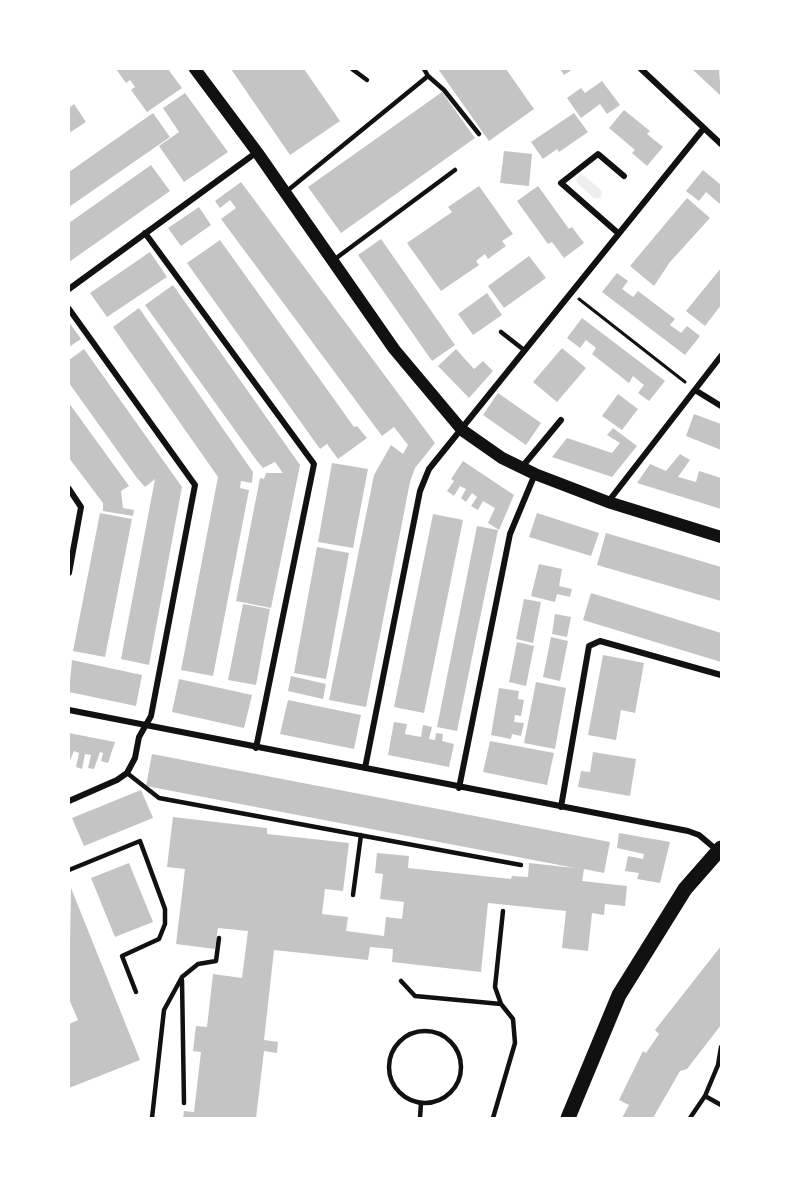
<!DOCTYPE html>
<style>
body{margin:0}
#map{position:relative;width:790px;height:1187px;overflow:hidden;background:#fff;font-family:"Nunito Sans",sans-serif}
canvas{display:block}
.frame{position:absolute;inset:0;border:70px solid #fff;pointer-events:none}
</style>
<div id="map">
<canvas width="790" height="1187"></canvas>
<div class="frame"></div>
</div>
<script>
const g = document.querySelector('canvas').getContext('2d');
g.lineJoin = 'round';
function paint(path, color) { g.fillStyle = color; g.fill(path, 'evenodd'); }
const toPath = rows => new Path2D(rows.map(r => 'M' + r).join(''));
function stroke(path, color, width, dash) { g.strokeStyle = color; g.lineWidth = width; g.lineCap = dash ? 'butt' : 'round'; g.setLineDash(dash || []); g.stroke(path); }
paint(toPath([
 [581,173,602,191,601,198,594,198,578,184,576,179]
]), '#eee');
paint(toPath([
 [116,69,168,69,182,88,147,112,131,90,135,87,130,80,126,83],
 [231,69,304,69,340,121,290,155],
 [438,69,506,69,534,109,489,141],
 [560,69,573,69,564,75],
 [692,69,719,69,721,96],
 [602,81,620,105,607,114,600,104,581,118,567,98,581,88,585,93],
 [442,92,475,138,341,233,308,187],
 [185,93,228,152,184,182,159,146,179,132,163,108],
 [74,104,86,122,69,133,69,108],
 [624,110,650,131,647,134,663,147,647,166,632,153,635,150,609,128],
 [153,113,170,137,69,207,69,172],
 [574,113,588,132,559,152,557,149,543,159,531,142],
 [504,151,532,154,529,186,500,183],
 [151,165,170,191,69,262,69,223],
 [703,170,721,185,721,205,706,192,699,201,686,191],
 [241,182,435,443,415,468,410,482,366,707,329,700,374,475,391,445,403,454,408,445,394,427,382,436,221,219,236,208,230,200,220,208,215,201],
 [479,186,513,234,502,241,506,246,488,259,485,254,476,261,479,265,441,291,407,243,452,212,448,207],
 [538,186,569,229,572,227,584,243,564,258,552,242,548,244,517,201],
 [687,198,710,218,670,262,654,286,630,266],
 [199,207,211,225,181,246,168,228],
 [381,239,455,345,432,361,358,255],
 [220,240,354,427,357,426,367,438,338,459,327,444,320,449,187,263],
 [150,252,167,277,107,317,90,293],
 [529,256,546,278,504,308,488,286],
 [721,268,721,305,705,326,686,311],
 [617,273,628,281,622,289,633,297,638,291,675,319,670,325,681,333,687,326,700,336,685,355,602,292],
 [173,285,300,465,271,608,236,601,260,478,264,479,266,473,283,473,275,462,263,468,257,461,145,305],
 [487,293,502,315,473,335,458,314],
 [139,308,253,472,252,483,241,481,240,488,249,490,213,676,181,670,218,477,113,327],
 [582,318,665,381,649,401,638,393,644,385,633,376,629,383,592,354,596,348,586,340,580,348,567,338],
 [69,322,81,339,69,347],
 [562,348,586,368,557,402,533,382],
 [84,349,182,487,149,665,121,659,155,479,145,487,137,478,69,383,69,360],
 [456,349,474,369,483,361,493,371,469,398,438,366],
 [498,393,541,423,526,445,483,415],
 [618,394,638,409,622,430,602,416],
 [69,403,129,486,121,491,123,508,134,510,133,516,103,511,103,503,69,458],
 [694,414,721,424,721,450,686,436],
 [613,428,637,446,612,477,552,457,567,438,612,453,620,443,607,435],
 [680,454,690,460,678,477,696,482,699,471,721,478,721,509,637,483,650,464,666,471],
 [463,461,514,495,499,530,488,523,495,508,483,501,478,510,471,506,477,497,472,493,466,502,461,498,466,489,460,486,454,496,447,491,454,481,451,479],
 [332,463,368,469,353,548,318,542],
 [100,513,132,519,105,657,73,651],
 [537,513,599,533,591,556,529,537],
 [433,514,463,520,424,713,394,707],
 [477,526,498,530,457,731,437,727],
 [606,533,721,567,721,601,597,565],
 [317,547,349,553,326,679,294,673],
 [539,564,562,569,559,586,572,589,570,597,557,594,555,602,531,596],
 [591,593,721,633,721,662,583,620],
 [524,599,541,602,533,643,516,639],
 [243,604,270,609,256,685,228,680],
 [555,614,571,617,567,637,552,634],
 [551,637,568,641,560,681,543,677],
 [517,642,534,646,526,686,509,682],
 [603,655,644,663,635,713,621,710,616,740,588,735],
 [72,660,142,675,136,706,69,692],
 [291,676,326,684,323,699,288,691],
 [179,679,252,695,244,728,172,712],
 [536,682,566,688,555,749,524,743],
 [499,688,519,691,518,699,524,700,521,716,515,715,514,722,524,723,521,736,512,734,511,739,491,735],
 [288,700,361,715,354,749,280,734],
 [394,722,407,724,405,734,421,737,423,725,432,727,429,739,435,740,436,733,443,734,442,741,454,744,449,767,388,755],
 [69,733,115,742,108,763,101,761,103,753,100,752,94,769,88,768,91,755,85,754,82,769,76,767,79,753,74,751,69,763],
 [490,741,554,753,547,785,483,772],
 [593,752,636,759,630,796,578,787,581,771,590,772],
 [152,754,610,842,604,873,584,869,582,881,627,886,625,906,605,904,604,915,592,913,588,951,562,948,566,911,488,903,481,972,392,962,393,949,370,947,368,960,274,950,264,1040,278,1042,277,1053,264,1051,256,1118,183,1118,184,1111,194,1112,201,1052,193,1051,196,1026,207,1027,213,974,242,978,248,931,218,928,215,949,176,944,185,869,167,867,173,817,267,828,267,834,349,843,343,891,325,889,322,914,348,917,346,931,384,936,386,917,402,919,404,902,380,899,383,874,375,873,377,853,409,856,408,868,511,879,512,876,528,877,529,863,575,868,146,786],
 [141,790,153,818,84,846,72,818],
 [619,833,670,842,660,883,637,879,639,873,625,871,628,856,643,859,644,854,617,848],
 [129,863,153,922,115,937,91,878],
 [71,888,140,1060,69,1088,69,1024,78,1020,69,999],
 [721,946,721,1025,687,1069,680,1071,653,1118,622,1118,629,1105,619,1100,643,1051,646,1053,659,1034,655,1030]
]), '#c4c4c4');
stroke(toPath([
 [579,299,685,382]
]), '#111', 3);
stroke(toPath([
 [352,69,367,80],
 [428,76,444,90,479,134],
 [287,191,428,76,424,69],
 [335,259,455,170],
 [501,332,524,350],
 [127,773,159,798,521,865],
 [69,870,140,841,165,909,165,924,159,939,122,956,136,992],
 [353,895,361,835],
 [182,980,184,1103],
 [401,981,415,996,501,1004],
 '389 1067a36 36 0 1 1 72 0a36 36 0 1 1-72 0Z',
 [705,1096,721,1105],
 [152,1118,164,1010,182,977,198,964,216,961,219,938],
 [420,1118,421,1103],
 [493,1118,515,1043,513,1019,501,1004,495,987,503,911],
 [690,1118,705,1096,718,1065,721,1047]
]), '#111', 4.5);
stroke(toPath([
 [641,69,721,144],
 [145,233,314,464,256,748],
 [618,233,561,183,598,154,624,176],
 [69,289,257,152],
 [69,309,195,485,151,716,139,737,135,758,127,773,117,780,69,801],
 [695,390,721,406],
 [522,467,561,420],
 [69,489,81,507,69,573],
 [608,502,721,356],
 [69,710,688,831,699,835,718,851],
 [365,768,420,491,429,469,704,128],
 [459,788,510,534,535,474],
 [561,807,589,646,600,641,721,675]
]), '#111', 6);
stroke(toPath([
 [195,69,257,152,394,349,462,430,502,458,535,474,608,502,721,537]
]), '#111', 12);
stroke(toPath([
 [568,1118,619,995,685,889,721,848]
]), '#111', 15);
</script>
